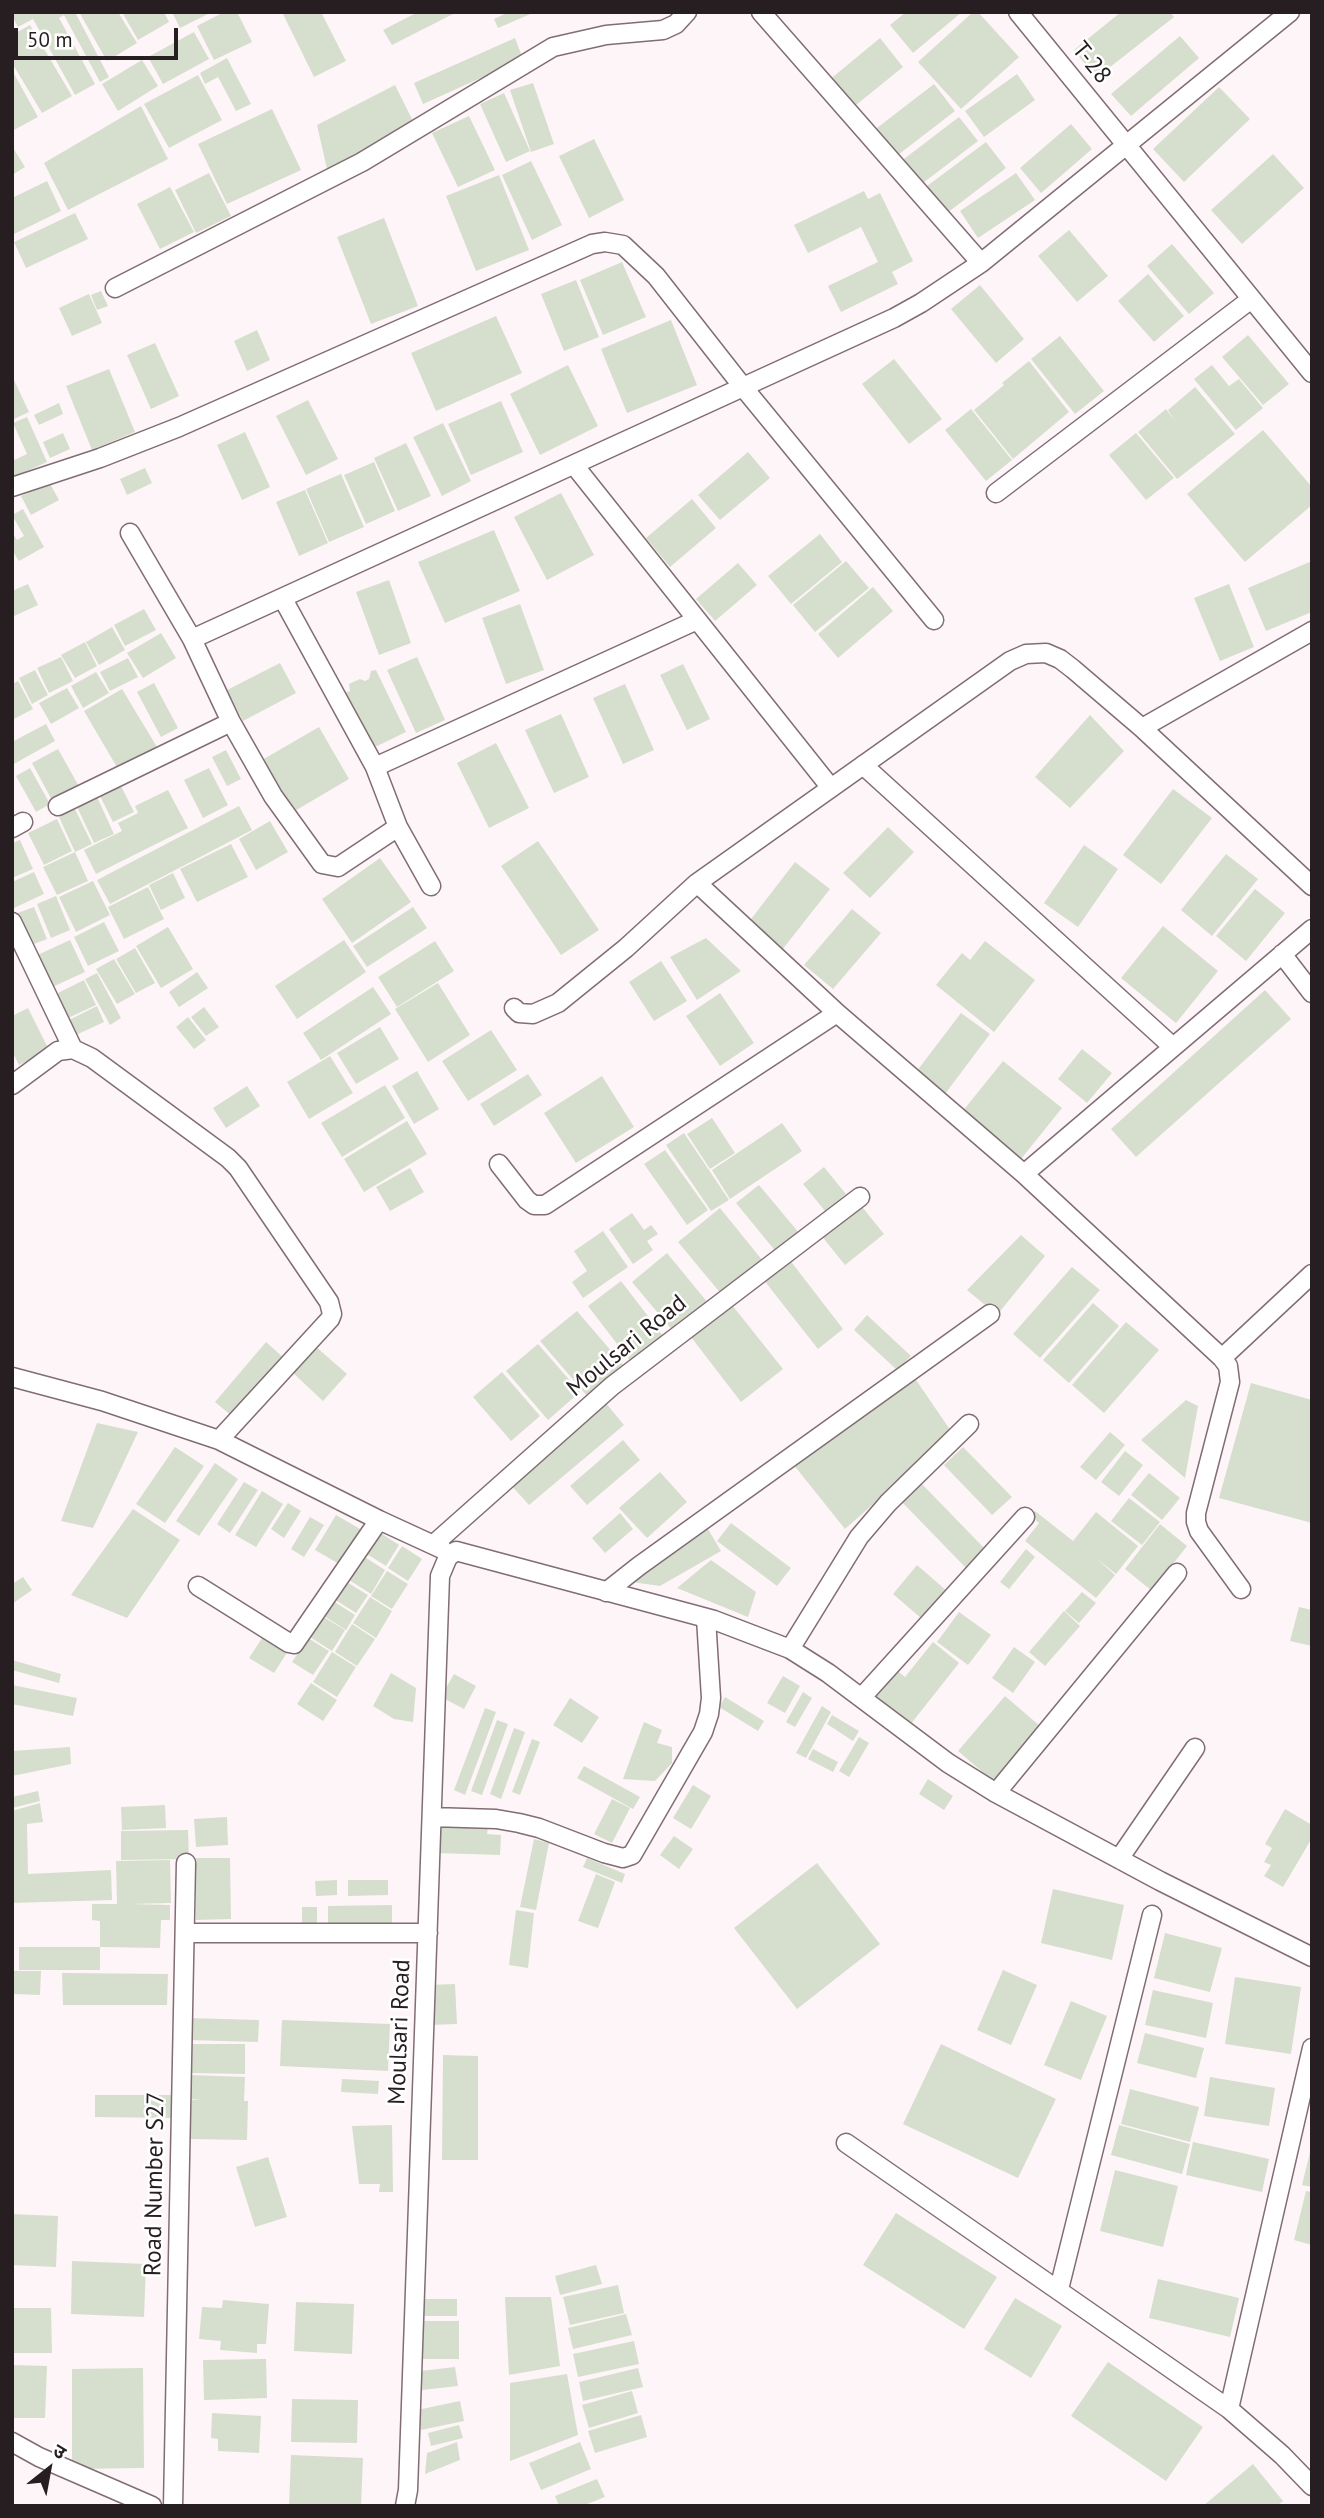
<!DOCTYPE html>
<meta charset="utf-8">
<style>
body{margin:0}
#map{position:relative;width:1324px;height:2518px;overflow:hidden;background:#fef5f8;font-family:"PT Sans","Noto Sans Devanagari",sans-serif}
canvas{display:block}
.frame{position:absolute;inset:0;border:14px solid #261e20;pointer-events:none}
.north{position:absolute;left:14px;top:2434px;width:70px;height:70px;-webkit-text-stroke:5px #fff;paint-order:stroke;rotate:31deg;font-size:19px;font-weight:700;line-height:28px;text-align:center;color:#261e20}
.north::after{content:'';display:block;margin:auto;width:24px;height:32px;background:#261e20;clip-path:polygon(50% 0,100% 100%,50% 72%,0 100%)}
.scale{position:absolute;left:14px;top:28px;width:164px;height:32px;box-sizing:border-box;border:4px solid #261e20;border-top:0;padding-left:9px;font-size:21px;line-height:24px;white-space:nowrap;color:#261e20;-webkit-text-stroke:5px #fff;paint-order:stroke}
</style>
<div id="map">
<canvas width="1324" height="2518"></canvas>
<div class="frame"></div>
<div class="north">उ</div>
<div class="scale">50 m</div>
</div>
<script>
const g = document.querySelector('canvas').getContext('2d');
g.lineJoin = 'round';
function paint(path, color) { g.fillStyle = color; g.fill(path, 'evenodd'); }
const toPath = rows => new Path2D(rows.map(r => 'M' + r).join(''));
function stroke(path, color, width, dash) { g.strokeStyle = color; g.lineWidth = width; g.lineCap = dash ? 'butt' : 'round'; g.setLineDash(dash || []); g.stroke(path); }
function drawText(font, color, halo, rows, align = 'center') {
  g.font = font + ' "PT Sans",sans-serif'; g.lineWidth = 5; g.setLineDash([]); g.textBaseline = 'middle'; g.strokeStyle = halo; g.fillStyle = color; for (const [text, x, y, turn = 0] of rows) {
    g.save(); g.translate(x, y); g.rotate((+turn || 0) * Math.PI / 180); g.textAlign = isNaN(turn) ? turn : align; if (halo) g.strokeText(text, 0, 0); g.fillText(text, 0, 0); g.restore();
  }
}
paint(toPath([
 [16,12,75,12,109,77,100,82,64,15,59,18,95,84,75,95,33,19,18,27,12,16],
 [79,12,118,12,137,43,107,61],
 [122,12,164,12,169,22,138,40],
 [172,12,212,12,180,28],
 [224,12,237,12,252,42,214,60,197,26],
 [282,12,321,12,346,61,314,77],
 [418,12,457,12,392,45,383,30],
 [509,12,535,12,498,28,494,19],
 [906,12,962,12,913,53,890,25],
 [973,12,978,12,1019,57,961,109,918,62],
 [1121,12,1170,12,1174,17,1096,78,1074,50],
 [30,25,72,96,42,113,12,63,12,35],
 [194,32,209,59,163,84,148,57],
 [1180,36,1199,58,1131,116,1111,94],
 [515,38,523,59,423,104,414,83],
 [880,38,903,67,851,109,828,81],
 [227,58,251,104,236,111,218,77,205,84,200,73],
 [142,60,158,86,118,111,102,84],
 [12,70,38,117,12,131],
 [1017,74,1035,100,984,137,965,111],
 [198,75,222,120,169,148,144,104],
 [533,83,554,144,531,152,510,90],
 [934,84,955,111,894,158,873,131],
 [395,85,416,127,327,169,317,125],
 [1219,87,1250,119,1184,182,1153,149],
 [504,93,530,151,506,162,480,104],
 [141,106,168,159,68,210,44,163],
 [272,109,301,170,227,204,198,144],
 [469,116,495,170,458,187,432,133],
 [959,117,978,141,919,186,900,162],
 [1071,124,1092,149,1041,193,1020,168],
 [594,139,624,200,589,218,559,156],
 [986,142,1006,168,947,213,927,186],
 [12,146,25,167,12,175],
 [1273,154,1304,188,1242,244,1211,210],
 [531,161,562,225,532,240,502,175],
 [209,173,231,216,196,233,175,190],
 [1016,173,1035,200,978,238,960,211],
 [499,175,529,250,476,271,446,196],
 [47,181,61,211,12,235,12,198],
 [170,187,194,232,160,249,137,204],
 [864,191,868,199,880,193,913,261,892,272,898,284,841,312,828,286,878,262,861,227,808,253,794,225],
 [75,213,88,239,26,268,14,242],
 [384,218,418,306,371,324,337,237],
 [1069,230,1108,276,1077,302,1038,256],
 [1172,244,1214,293,1189,314,1147,266],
 [622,262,646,317,603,335,580,280],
 [1148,274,1184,316,1154,342,1118,301],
 [576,280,599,337,564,351,541,294],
 [980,285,1024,339,996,363,951,309],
 [101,291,108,306,97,310,91,295],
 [89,294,102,323,72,336,59,308],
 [496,316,522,373,436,411,411,353],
 [671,320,697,385,627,413,601,349],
 [257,330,270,360,247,371,234,341],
 [1248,335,1289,384,1263,405,1222,357],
 [1060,336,1104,391,1075,414,1031,359],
 [155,343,179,396,151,409,127,355],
 [894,359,942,419,909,444,862,384],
 [1029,361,1069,412,1013,459,974,410,1004,385,1002,383],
 [568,365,598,426,540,455,510,394],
 [1212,365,1229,386,1239,379,1263,408,1236,430,1194,379],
 [109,369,135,432,92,450,66,386],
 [14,380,29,412,12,420,12,381],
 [1195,387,1235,434,1177,479,1138,432,1166,409,1175,421,1168,410],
 [308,400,338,459,306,475,276,416],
 [501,401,523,452,471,475,448,424],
 [59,403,63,414,39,425,34,415],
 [971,409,1012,460,986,481,945,430],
 [27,417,47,462,12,478,12,461,27,454,13,423],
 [443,423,471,481,442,496,413,437],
 [1263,430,1312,487,1312,505,1245,562,1187,494],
 [245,432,270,487,242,500,217,445],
 [63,433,70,449,50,458,43,442],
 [1136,433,1174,478,1146,500,1109,455],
 [406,443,431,496,398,511,374,458],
 [748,452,770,478,720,520,698,495],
 [374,462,395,511,366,524,344,475],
 [145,468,152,483,127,495,120,479],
 [341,474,364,527,329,542,306,489],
 [49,482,59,500,31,515,21,496],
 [305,490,328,543,299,556,276,502],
 [561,493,594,555,547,580,514,517],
 [692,499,716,528,670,567,646,538],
 [23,509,44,547,19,561,12,550,12,532,17,540,24,536,12,515],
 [494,530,520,591,445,623,418,562],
 [820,534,842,562,791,604,768,576],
 [846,561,869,588,815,632,793,605],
 [1312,561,1312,612,1266,631,1248,588],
 [738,563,757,585,715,621,696,599],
 [389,580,411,643,379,655,356,592],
 [28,584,38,605,12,617,12,591],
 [1229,584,1254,647,1220,661,1194,598],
 [873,587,893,611,838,658,818,634],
 [520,604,544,670,506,684,482,618],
 [144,609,156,630,125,646,114,625],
 [112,627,125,650,99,665,86,642],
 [161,633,176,658,143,678,127,653],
 [85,642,97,666,75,678,61,655],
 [61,657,73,681,49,693,37,668],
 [417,657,445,720,416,733,387,670],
 [128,658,138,677,110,691,100,672],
 [280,663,296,693,243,721,227,690],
 [683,664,710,719,687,730,660,675],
 [35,670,48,695,32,704,19,678],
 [376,670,406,732,371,749,344,693,350,691,349,684,360,679,365,681,369,679,371,671],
 [96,672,109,693,83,708,71,686],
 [18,681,33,709,12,720,12,684],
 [154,683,178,728,161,737,137,692],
 [625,684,654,750,623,764,593,698],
 [67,688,79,708,51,724,39,703],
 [122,689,157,747,118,769,84,711],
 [561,714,589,777,554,793,525,730],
 [1090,715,1124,751,1070,808,1035,777],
 [46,724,55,741,12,765,12,742],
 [319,727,349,779,293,812,262,760],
 [496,743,529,808,489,828,457,763],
 [58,749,81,790,54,804,32,763],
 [226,750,241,779,227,786,212,757],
 [30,768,50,804,36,812,16,776],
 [209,768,228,805,203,818,184,780],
 [121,786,134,812,113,822,100,796],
 [1173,789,1212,818,1161,884,1123,855],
 [168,790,188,828,96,874,84,850,122,831,118,823,138,813,135,806],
 [97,797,114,834,94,843,77,807],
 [239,806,252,830,110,904,97,880],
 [75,809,92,844,75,852,59,817],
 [57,819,72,851,44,865,28,833],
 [270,821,288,852,256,870,239,839],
 [888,827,914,852,870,898,843,873],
 [20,840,33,869,12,878,12,843],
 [538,841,599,930,561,955,501,866],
 [231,844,248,877,197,902,180,869],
 [1084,845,1118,869,1078,927,1044,903],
 [75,852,88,881,57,895,43,867],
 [1226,854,1258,879,1212,936,1181,910],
 [380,858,411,902,352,943,322,899],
 [795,862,830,889,782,950,748,923],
 [34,872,44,894,14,908,12,882],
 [173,873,185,898,161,910,149,885],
 [93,881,110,915,76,932,59,897],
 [148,887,164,919,124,939,108,907],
 [1255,889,1285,913,1246,961,1216,936],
 [56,896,70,930,51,938,37,904],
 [34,907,47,939,29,946,15,914],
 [413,907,427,928,367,967,353,946],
 [852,909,881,933,833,989,804,965],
 [104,922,119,951,88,966,74,937],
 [1163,926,1218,971,1176,1023,1121,978],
 [168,927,193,969,161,988,136,946],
 [706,938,741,971,697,1000,670,957],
 [70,940,85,972,46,990,31,958],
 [344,940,366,972,297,1019,275,986],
 [435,941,454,971,397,1007,378,977],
 [985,941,1035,980,994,1032,936,985,962,953,970,960],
 [135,948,155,983,136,993,116,959],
 [114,959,135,994,117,1004,96,969],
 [661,961,687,1001,654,1021,629,982],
 [197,972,208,988,179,1007,169,992],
 [97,973,121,1018,110,1025,85,979],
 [84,980,96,1005,66,1019,54,995],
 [438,983,470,1035,428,1062,395,1009],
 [373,987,391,1014,321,1060,303,1033],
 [1265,990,1291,1019,1136,1157,1111,1129],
 [720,993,754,1043,720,1066,686,1016],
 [97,1006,104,1022,76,1035,69,1020],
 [204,1007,219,1027,206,1036,191,1017],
 [28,1008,49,1050,19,1065,12,1051,12,1016],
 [961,1013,990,1034,942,1098,913,1076],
 [188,1017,206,1040,194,1049,176,1027],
 [380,1027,399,1059,356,1084,337,1053],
 [491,1030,517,1070,468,1101,442,1061],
 [1082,1049,1112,1073,1087,1103,1058,1079],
 [330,1056,353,1093,309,1119,287,1082],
 [1003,1061,1062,1108,1021,1159,962,1112],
 [417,1071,439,1109,414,1124,392,1086],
 [528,1074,542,1095,494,1126,480,1104],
 [602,1076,634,1127,576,1163,544,1113],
 [385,1085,405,1118,342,1157,321,1123],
 [247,1086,260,1106,226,1128,213,1108],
 [712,1118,735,1153,710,1169,687,1134],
 [407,1121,427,1154,364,1192,344,1159],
 [782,1123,802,1151,730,1199,712,1170],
 [684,1133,729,1200,711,1211,666,1145],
 [665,1150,708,1210,687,1225,644,1164],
 [824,1167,846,1194,825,1211,803,1184],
 [410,1168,424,1192,390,1211,376,1187],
 [759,1185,800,1234,777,1253,736,1203],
 [859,1203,884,1234,845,1265,820,1234],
 [720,1208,763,1261,722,1295,678,1242],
 [632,1213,644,1230,651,1225,658,1234,647,1241,653,1250,633,1264,609,1229],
 [603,1231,628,1267,583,1298,572,1282,587,1271,574,1251],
 [1021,1235,1045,1256,997,1315,967,1290],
 [667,1253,708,1303,673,1331,632,1282],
 [789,1259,843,1329,818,1349,763,1279],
 [1072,1267,1100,1290,1040,1358,1013,1334],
 [621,1281,664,1337,631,1362,588,1306],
 [1093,1303,1119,1326,1069,1383,1043,1360],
 [732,1305,783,1369,741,1402,691,1337],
 [577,1311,624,1366,588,1397,540,1341],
 [867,1315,911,1356,897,1370,854,1330],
 [1126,1322,1159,1350,1104,1413,1072,1385],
 [266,1342,284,1358,233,1417,215,1402],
 [538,1344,580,1392,548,1420,506,1371],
 [314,1345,347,1374,323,1401,291,1371],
 [502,1372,540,1416,511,1441,473,1397],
 [914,1377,953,1434,845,1529,793,1464],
 [1251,1383,1312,1400,1312,1523,1219,1498],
 [1186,1400,1198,1406,1185,1478,1141,1440],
 [605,1402,624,1425,529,1505,510,1484],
 [97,1423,138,1432,93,1528,61,1521],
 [1110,1432,1125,1445,1096,1480,1080,1467],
 [623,1440,640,1460,587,1505,570,1486],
 [175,1447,204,1466,165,1523,136,1504],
 [963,1447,1012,1497,992,1515,944,1465],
 [1125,1451,1143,1465,1119,1496,1101,1482],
 [215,1463,238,1479,199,1536,176,1521],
 [660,1472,687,1502,647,1538,619,1508],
 [1149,1473,1180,1498,1162,1520,1131,1495],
 [919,1481,986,1550,967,1569,899,1499],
 [244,1482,258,1490,230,1533,217,1524],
 [262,1491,283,1504,256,1547,235,1535],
 [1129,1498,1160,1522,1142,1545,1111,1521],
 [288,1503,301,1511,284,1538,271,1529],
 [133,1509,180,1540,127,1618,71,1595],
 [1035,1511,1073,1541,1096,1512,1138,1546,1116,1574,1097,1559,1115,1575,1096,1598,1025,1541,1039,1523,1031,1516],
 [620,1513,633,1529,605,1553,592,1538],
 [336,1515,367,1533,346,1568,315,1550],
 [310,1517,324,1525,304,1557,291,1549],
 [731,1523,791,1568,777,1586,717,1541],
 [1160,1524,1187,1546,1152,1591,1125,1569],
 [708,1529,721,1551,660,1586,632,1582],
 [376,1530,399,1545,386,1566,362,1551],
 [402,1546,422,1559,408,1581,388,1568],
 [1026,1549,1035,1557,1009,1589,1000,1582],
 [360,1554,385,1570,371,1594,346,1578],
 [711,1560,756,1592,748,1617,677,1588],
 [917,1565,947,1591,922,1619,893,1594],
 [387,1571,408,1584,392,1609,371,1596],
 [23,1577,32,1590,12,1604,12,1584],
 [345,1581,368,1595,356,1613,334,1599],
 [1082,1592,1096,1603,1079,1623,1065,1611],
 [370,1597,392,1611,376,1638,353,1623],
 [333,1601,355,1615,346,1630,324,1616],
 [1299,1607,1312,1610,1312,1646,1290,1641],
 [1064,1611,1080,1626,1045,1666,1029,1652],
 [959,1612,991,1635,968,1665,937,1642],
 [322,1616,345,1630,332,1651,310,1637],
 [352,1624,375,1639,357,1666,335,1652],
 [266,1632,290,1648,274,1673,249,1658],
 [308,1638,329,1651,313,1675,292,1662],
 [933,1642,959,1663,910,1725,873,1696,895,1669,905,1677],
 [1014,1647,1035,1662,1013,1693,992,1678],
 [332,1652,356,1667,337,1697,313,1682],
 [12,1660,61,1674,59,1683,12,1670],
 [391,1673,416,1688,413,1722,394,1719,373,1706],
 [454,1674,476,1686,464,1709,441,1697],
 [783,1676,800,1686,785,1713,767,1703],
 [311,1683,337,1700,323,1721,297,1704],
 [12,1685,77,1698,73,1716,12,1704],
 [803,1692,812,1698,795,1727,786,1722],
 [1005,1696,1040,1726,993,1781,958,1751],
 [725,1697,764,1721,758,1731,719,1707],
 [570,1698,599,1717,582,1743,553,1725],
 [822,1706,831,1712,806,1758,796,1753],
 [485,1708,496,1712,465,1795,454,1790],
 [832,1715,859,1731,853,1741,827,1724],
 [497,1720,508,1724,482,1795,471,1791],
 [644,1722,662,1730,657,1743,672,1747,672,1763,655,1781,623,1779],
 [514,1728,525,1732,501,1799,490,1794],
 [859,1737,869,1743,849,1777,839,1771],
 [532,1739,540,1742,520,1795,512,1792],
 [70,1747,71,1764,12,1776,12,1751],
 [813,1749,838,1762,833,1772,808,1759],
 [584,1766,640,1797,633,1809,577,1778],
 [928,1779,953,1796,944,1810,919,1794],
 [693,1785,711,1796,691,1829,673,1818],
 [38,1791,40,1801,12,1808,12,1797],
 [612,1799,630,1808,612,1843,594,1834],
 [40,1803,43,1822,27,1824,28,1874,111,1870,112,1900,12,1903,12,1811],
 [165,1805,166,1828,122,1830,121,1807],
 [1285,1809,1312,1825,1312,1838,1283,1887,1264,1876,1271,1865,1264,1862,1272,1848,1265,1844],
 [227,1817,228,1845,196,1847,194,1819],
 [437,1825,488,1827,487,1834,501,1835,500,1855,436,1853],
 [188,1830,189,1859,121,1860,121,1831],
 [674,1836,693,1849,679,1869,660,1855],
 [534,1839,549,1843,536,1910,520,1907],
 [196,1858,230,1858,231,1919,196,1920],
 [587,1858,625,1874,622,1883,583,1867],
 [170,1860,171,1903,131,1904,170,1905,170,1920,161,1920,160,1948,100,1947,100,1921,92,1920,92,1904,117,1904,116,1861],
 [817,1863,880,1944,797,2009,734,1928],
 [596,1874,615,1882,598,1928,578,1921],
 [337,1880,337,1895,316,1896,315,1881],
 [348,1880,388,1880,388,1895,348,1896],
 [1053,1889,1124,1905,1112,1960,1041,1943],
 [392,1905,392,1926,328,1927,328,1906],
 [302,1907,317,1907,317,1925,302,1925],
 [516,1910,534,1913,528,1968,509,1965],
 [1165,1933,1222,1948,1210,1992,1154,1978],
 [19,1947,100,1947,100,1970,19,1970],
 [1003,1970,1037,1985,1011,2045,977,2030],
 [12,1971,41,1971,40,1995,12,1994],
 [62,1973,168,1974,167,2005,63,2005],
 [1235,1977,1301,1987,1291,2054,1225,2044],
 [455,1984,457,2024,429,2025,428,1985],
 [1153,1990,1213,2003,1206,2038,1145,2025],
 [1071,2001,1107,2016,1081,2080,1044,2065],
 [188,2018,259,2020,258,2042,187,2040],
 [282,2020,390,2024,388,2071,280,2066],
 [1145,2033,1204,2048,1196,2078,1137,2063],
 [191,2044,245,2044,245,2074,191,2073],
 [941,2044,1056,2099,1018,2178,903,2124],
 [443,2055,478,2056,478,2160,442,2160],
 [190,2075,245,2077,244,2101,248,2101,247,2140,188,2139,188,2100,201,2100,189,2099],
 [1210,2077,1275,2088,1269,2126,1204,2116],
 [342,2079,379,2081,378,2094,341,2092],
 [1130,2089,1199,2107,1190,2142,1121,2124],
 [95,2095,171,2095,172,2118,95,2117],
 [392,2125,393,2192,379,2192,380,2184,359,2184,352,2126],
 [1119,2125,1190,2144,1182,2174,1111,2155],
 [1193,2142,1269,2159,1262,2192,1186,2175],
 [1311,2148,1312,2148,1312,2187,1302,2185],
 [268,2157,287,2217,255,2227,236,2167],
 [1115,2170,1178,2186,1163,2247,1100,2231],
 [1306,2191,1312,2192,1312,2245,1294,2240],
 [896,2213,997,2277,964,2329,863,2265],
 [12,2214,58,2216,56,2267,12,2265],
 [72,2261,146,2264,144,2317,71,2314],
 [596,2265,602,2284,560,2295,555,2276],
 [1158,2279,1239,2298,1230,2337,1149,2318],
 [618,2285,624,2313,570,2325,563,2297],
 [505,2297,551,2297,560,2366,509,2375],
 [1015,2298,1062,2326,1031,2378,984,2349],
 [421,2299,457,2299,457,2316,421,2316],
 [223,2300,269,2304,266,2344,257,2344,257,2353,220,2350,221,2341,199,2339,202,2307,222,2308],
 [296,2302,354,2304,352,2354,294,2351],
 [12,2308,51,2308,52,2353,12,2353],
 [626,2314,632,2335,573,2349,568,2328],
 [423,2321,459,2321,459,2359,423,2359],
 [634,2341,639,2364,578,2377,573,2354],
 [266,2359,267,2398,204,2400,203,2360],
 [1108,2362,1203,2427,1166,2481,1071,2416],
 [12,2365,47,2366,45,2418,12,2418],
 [455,2367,458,2386,422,2390,420,2371],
 [143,2368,144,2468,72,2469,72,2369],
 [638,2368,643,2387,583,2401,579,2382],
 [567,2374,578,2435,510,2461,510,2383],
 [632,2391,638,2413,589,2428,582,2405],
 [292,2399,358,2400,357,2443,291,2442],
 [460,2401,464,2421,421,2430,417,2410],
 [212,2413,261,2416,259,2453,218,2451,218,2439,211,2438],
 [641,2415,647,2437,595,2453,588,2431],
 [459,2425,463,2438,431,2446,428,2433],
 [457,2442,460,2460,425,2474,427,2453],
 [580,2442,591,2469,541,2490,529,2463],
 [291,2455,363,2458,361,2506,289,2506],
 [1253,2464,1283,2501,1277,2506,1203,2506],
 [597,2479,605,2497,582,2506,559,2506,555,2496]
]), '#d6dfcd');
const street = toPath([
 [761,12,981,263],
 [1018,12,1312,373],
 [115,288,362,162,553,47,606,35,663,30,676,24,687,12],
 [574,465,831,788],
 [12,487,100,458,179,427,592,244,605,242,623,245,656,276,743,387,934,620],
 [996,493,1250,300],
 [130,533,192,639],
 [283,599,375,767,398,827,431,886],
 [1142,728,1312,631],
 [863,765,1173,1047],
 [375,767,697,620],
 [58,806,231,722],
 [398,827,338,867,322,864,273,796,231,722,192,639,894,318,921,303,981,263,1290,12],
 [12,828,23,822],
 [697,883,837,1013,1024,1174,1222,1358,1228,1366,1230,1382,1196,1513,1196,1522,1199,1531,1241,1589],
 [12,922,73,1049],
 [1282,954,1312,993],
 [514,1008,519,1013,533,1014,558,1003,626,948,697,883,1010,661,1026,654,1046,653,1060,659,1073,669,1142,728,1312,886],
 [12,1085,58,1051,73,1049,92,1058,228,1158,238,1168,329,1302,332,1314,330,1319,219,1440],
 [499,1164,527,1200,534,1205,545,1205,837,1013],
 [1024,1174,1312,929],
 [1222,1358,1312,1274],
 [12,1377,102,1401,219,1440,379,1520,442,1549],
 [434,1544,612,1386,860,1197],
 [198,1586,289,1643,294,1644,379,1520],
 [606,1592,639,1566,990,1314],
 [790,1649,859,1537,888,1503,969,1424],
 [862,1697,1025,1517],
 [996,1793,1177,1573],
 [432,1817,496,1819,519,1823,539,1828,604,1853,623,1858,632,1855,703,1732,709,1714,711,1698,706,1618],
 [1119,1859,1195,1748],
 [185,1933,428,1933],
 [846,2143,1229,2409,1282,2455,1312,2486],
 [1059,2289,1152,1915],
 [1229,2409,1312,2048],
 [12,2442,39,2457,152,2506],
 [173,2506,186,1863],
 [405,2506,408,2490,440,1576,448,1557,456,1551,714,1620,790,1649,828,1673,948,1763,996,1793,1160,1881,1312,1957]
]);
stroke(street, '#816d74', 21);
stroke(street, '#fff', 18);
drawText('24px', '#261e20', '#fff', [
 ["T-28",1091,63,51],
 ["Moulsari Road",627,1346,-39],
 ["Moulsari Road",400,2032,-88],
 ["Road Number S27",155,2184,-89]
]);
</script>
